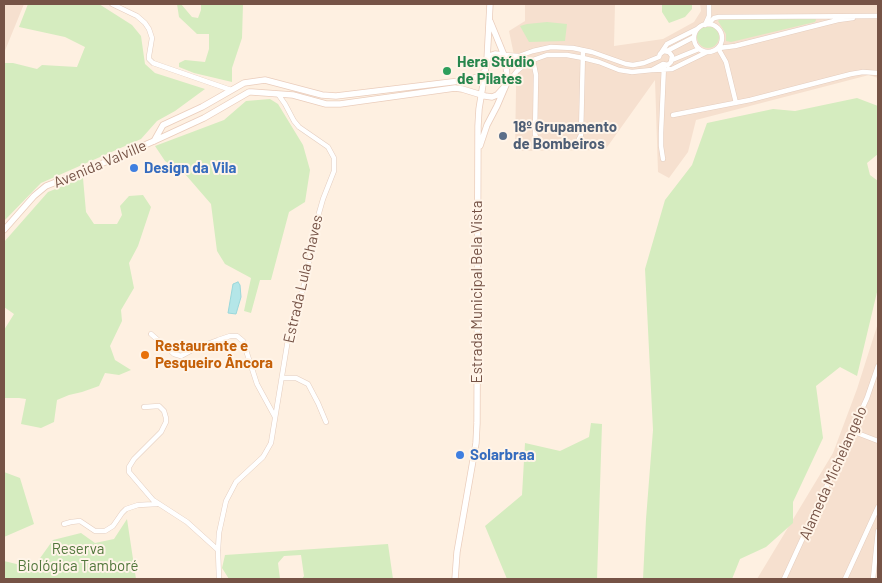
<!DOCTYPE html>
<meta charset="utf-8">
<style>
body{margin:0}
#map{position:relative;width:882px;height:583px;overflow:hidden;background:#fef0e1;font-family:Barlow,sans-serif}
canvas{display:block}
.frame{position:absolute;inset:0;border:5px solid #765346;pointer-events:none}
</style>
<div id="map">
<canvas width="882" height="583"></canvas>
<div class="frame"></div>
</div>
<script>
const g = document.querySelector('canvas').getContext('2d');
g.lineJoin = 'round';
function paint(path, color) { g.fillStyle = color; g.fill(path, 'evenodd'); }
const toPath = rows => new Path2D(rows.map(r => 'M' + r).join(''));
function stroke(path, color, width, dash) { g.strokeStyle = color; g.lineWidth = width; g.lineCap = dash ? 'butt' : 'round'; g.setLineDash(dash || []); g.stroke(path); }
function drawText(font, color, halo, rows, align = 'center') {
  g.font = font + ' Barlow,sans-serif'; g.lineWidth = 4; g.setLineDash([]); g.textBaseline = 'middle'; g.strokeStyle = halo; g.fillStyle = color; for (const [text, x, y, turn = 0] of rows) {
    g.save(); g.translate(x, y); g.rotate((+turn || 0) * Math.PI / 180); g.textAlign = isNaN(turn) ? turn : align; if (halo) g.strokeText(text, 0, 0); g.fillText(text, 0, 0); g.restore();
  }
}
paint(toPath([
 [4,4,24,4,4,53],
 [525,4,615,4,614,46,663,39,694,22,701,11,700,4,878,4,878,78,869,75,696,120,688,152,669,178,658,172,655,80,605,150,515,151,516,89,515,60,509,31,525,21],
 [878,323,878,579,757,579,833,453,857,389]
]), '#f6e0cf');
paint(toPath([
 [28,4,99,4,132,25,141,36,145,64,155,73,205,89,175,111,157,121,141,139,41,183,4,221,4,63,13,63,37,69,42,65,77,67,85,47,65,37,19,27],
 [177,4,181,4,192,17,198,18,201,10,201,4,243,4,242,38,232,68,232,82,194,73,179,67,179,63,185,60,205,62,209,49,209,34,197,34,179,17],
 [662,4,692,4,692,9,685,17,669,23,662,12],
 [815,18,816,20,815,22,731,42,726,41,726,34,718,21,720,19],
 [547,22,567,24,565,41,529,42,520,26,527,24],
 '697 37a11 11 0 1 1 22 0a11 11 0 1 1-22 0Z',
 [857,98,878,106,878,154,867,163,870,175,878,181,878,288,857,376,840,367,816,386,823,438,793,502,793,523,766,547,740,559,732,579,643,579,646,519,653,430,645,269,665,200,692,165,707,123,773,109,795,111],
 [270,99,278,104,303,145,310,170,305,202,289,212,271,280,260,280,251,313,244,311,251,278,225,264,217,251,211,204,185,174,165,161,155,146,224,120,246,101],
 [83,178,86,212,94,224,117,224,122,215,120,206,129,196,143,195,151,207,138,246,129,263,134,288,121,310,122,321,110,346,115,360,131,370,119,375,105,373,99,386,82,392,69,395,57,400,54,422,41,428,21,424,26,399,19,398,4,398,4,330,14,314,4,307,4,242,48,192],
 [591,423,602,424,597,579,507,579,485,526,522,495,525,443,560,451,589,437],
 [4,472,20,478,34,524,4,537],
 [127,519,136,579,4,579,4,561,33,568,53,540,81,533,95,543,114,539],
 [388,544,393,579,302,579,304,576,301,555,284,556,278,563,280,579,229,579,222,568,225,555]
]), '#d5ecbf');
const water = toPath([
 [238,282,240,285,241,297,236,314,228,313,233,284,238,282]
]);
paint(water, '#b4e6e8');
stroke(water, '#9ad7da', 1);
const minor = toPath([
 [112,4,137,16,145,23,149,29,152,38,149,56,149,59,153,63,231,90],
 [708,24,714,18,719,17,878,16],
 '694 38a14 14 0 1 1 28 0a14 14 0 1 1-28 0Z',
 [705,25,709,16,709,4],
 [718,48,726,62,736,103],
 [719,48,735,46,838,20,853,18],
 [667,51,694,37],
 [661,53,667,44,697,29],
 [504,55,519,56,533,51,551,47,573,48,592,52,626,64,633,65,644,63,659,57,660,54,664,51,669,52,672,56,671,62,668,65,663,64,652,70,632,72,619,70,599,62,583,58,567,55,547,55,533,60,523,66,517,71,507,84],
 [533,60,536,75,535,134,537,140,541,143,546,144,573,144,578,141,581,135,583,50],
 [672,60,699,49],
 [653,70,672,69,707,52],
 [673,115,750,100,851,74,863,72,878,73],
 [663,159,661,146,661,133,664,65],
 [151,334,174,354,181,356,194,349,218,340,230,336,237,336,243,341,257,384,275,417],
 [282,378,296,378,308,384,318,403,326,422],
 [144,407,159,406,164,411,166,418,166,422,161,432,134,459,129,467,129,472,153,500,187,522,218,550],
 [852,431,878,441],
 [64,524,71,522,80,521,95,531,105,531,113,526,122,513,126,509,138,505,157,504],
 [219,579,218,550,219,533,226,501,236,482,263,457,271,443,289,333,304,285,319,213,323,199,334,171,334,158,328,147,299,127,294,121,285,104,278,94],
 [784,579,852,431,867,398,878,366],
 [845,579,878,507],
 [873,579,878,531]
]);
const secondary = toPath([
 [487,60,492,55,495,54,504,55],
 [154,141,163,125,202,107,244,83,265,80,322,95,336,96,468,80,480,76,485,71],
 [480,146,487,125,497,106,506,85,507,77,506,65,504,55,490,21],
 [4,230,34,196,46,186,89,169,154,141,204,118,249,92,252,92,293,95,326,104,340,104,455,88,462,89,485,96,492,97,497,95,506,85],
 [455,579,457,552,476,443,477,423,478,126,479,109,487,60,490,4]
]);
stroke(minor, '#e4cdbf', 5.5);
stroke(secondary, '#eacdbc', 7);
stroke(minor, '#fff', 4.5);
stroke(secondary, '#fff', 5.5);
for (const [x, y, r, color] of [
 [447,71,5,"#2e9e5b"],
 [503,136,5,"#5c6f8a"],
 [134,168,5,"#3f7fe0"],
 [145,355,5,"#e8710a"],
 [460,455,5,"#3f7fe0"]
]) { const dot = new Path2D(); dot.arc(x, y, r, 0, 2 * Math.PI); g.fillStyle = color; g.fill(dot); stroke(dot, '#fff4e8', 2); }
drawText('bold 15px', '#27864d', '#fff4e8', [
 ["Hera Stúdio",457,62],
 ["de Pilates",457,79]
], 'left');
drawText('bold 15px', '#4e5e75', '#fff4e8', [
 ["18º Grupamento",513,127],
 ["de Bombeiros",513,144]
], 'left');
drawText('15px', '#765346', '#fff4e8', [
 ["Avenida Valville",100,164,-23],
 ["Estrada Lula Chaves",303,279,-77],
 ["Estrada Municipal Bela Vista",477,292,-90],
 ["Alameda Michelangelo",833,473,-66]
]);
drawText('bold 15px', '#366cbe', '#fff4e8', [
 ["Design da Vila",144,168],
 ["Solarbraa",470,455]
], 'left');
drawText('bold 15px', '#c56008', '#fff4e8', [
 ["Restaurante e",155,346],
 ["Pesqueiro Âncora",155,363]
], 'left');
drawText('15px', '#52773c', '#fff4e8', [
 ["Reserva",78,549],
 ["Biológica Tamboré",78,566]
]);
</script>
